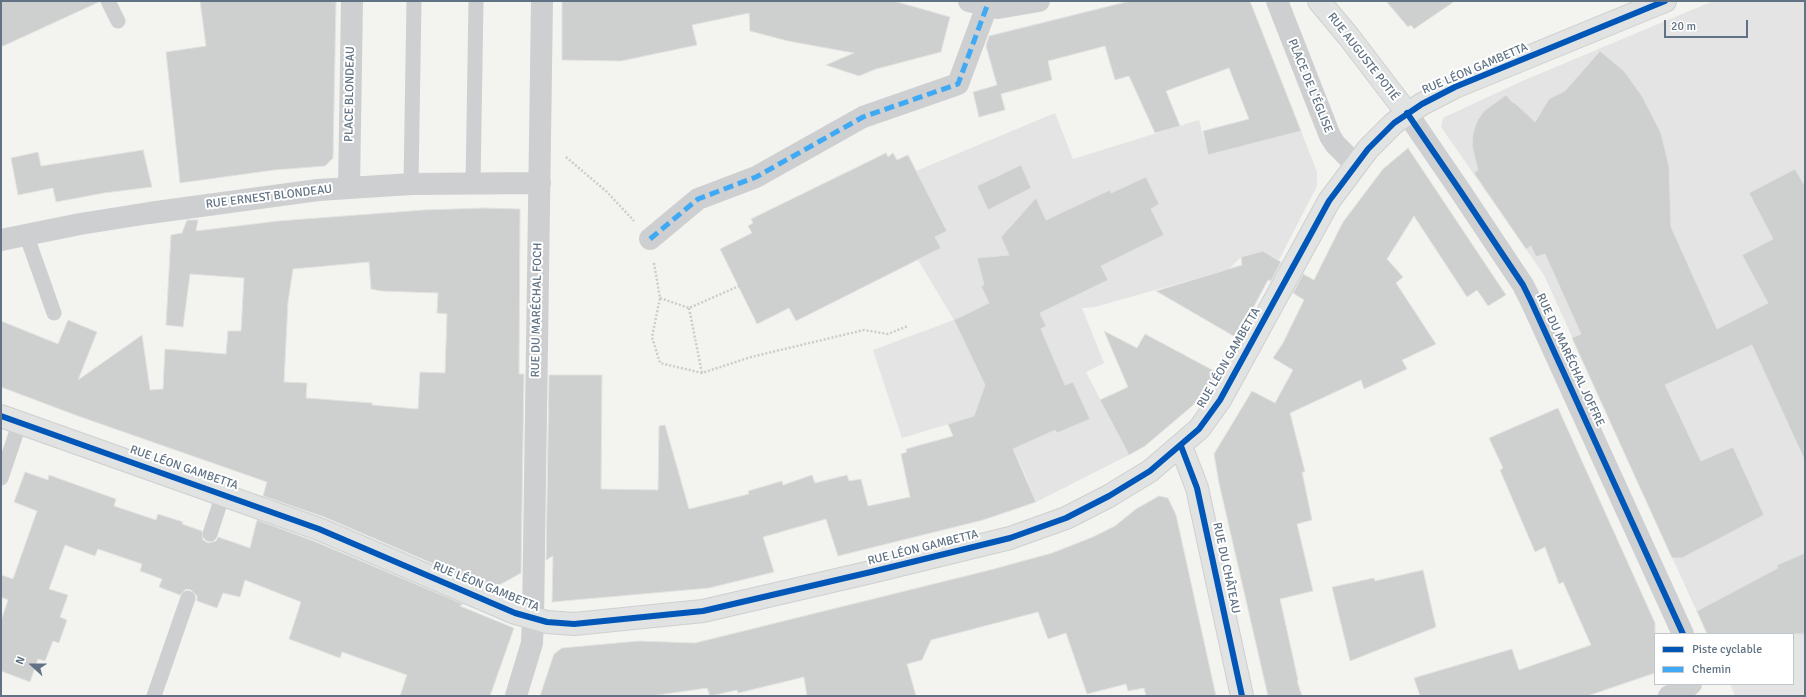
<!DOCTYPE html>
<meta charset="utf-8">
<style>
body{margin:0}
#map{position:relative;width:1806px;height:697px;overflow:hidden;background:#f3f3f0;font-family:Signika,sans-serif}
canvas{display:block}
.frame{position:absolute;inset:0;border:2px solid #607283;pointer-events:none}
.legend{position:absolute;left:1654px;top:633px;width:140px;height:52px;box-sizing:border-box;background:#fff;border:1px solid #bfc7cd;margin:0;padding:5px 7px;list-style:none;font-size:12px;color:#607283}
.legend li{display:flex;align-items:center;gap:8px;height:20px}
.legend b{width:20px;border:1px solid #bfc7cd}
.north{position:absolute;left:12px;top:645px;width:40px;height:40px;-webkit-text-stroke:3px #fff;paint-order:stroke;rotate:291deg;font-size:11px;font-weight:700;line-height:16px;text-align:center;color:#607283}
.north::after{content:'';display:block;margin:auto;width:14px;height:18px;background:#607283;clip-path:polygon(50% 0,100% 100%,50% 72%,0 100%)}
.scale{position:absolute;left:1664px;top:20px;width:84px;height:18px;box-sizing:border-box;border:2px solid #607283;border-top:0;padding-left:5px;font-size:12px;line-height:14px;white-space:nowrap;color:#607283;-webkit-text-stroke:3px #fff;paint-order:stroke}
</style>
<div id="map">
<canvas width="1806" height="697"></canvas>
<div class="frame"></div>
<ul class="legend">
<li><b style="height:5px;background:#0057b8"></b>Piste cyclable</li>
<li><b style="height:5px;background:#3fa9f5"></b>Chemin</li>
</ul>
<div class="north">N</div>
<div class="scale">20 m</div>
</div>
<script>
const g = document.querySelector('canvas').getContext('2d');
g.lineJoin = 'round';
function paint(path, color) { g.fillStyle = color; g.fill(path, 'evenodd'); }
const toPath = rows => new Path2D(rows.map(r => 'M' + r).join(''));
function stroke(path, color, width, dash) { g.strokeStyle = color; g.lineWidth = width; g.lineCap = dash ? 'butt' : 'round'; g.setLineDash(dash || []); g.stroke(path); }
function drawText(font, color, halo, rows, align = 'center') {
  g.font = font + ' Signika,sans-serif'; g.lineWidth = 4; g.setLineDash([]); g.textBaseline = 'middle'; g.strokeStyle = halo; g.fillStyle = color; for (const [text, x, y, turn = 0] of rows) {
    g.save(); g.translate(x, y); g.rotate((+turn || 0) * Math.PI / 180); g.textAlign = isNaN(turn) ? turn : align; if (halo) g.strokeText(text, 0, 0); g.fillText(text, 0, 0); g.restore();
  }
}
paint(toPath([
 [1713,1,1805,1,1805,696,1735,696,1730,684,1793,684,1793,634,1707,634,1544,275,1441,127,1443,118,1520,82],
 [1055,113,1073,159,1199,120,1208,155,1301,131,1317,172,1317,186,1279,260,1263,251,1241,257,1229,269,1095,307,1082,308,1104,363,1086,372,1129,455,1036,502,1026,476,996,414,975,416,902,438,873,350,954,320,918,260,934,251,933,247,939,244,935,237,947,230,916,171]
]), '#e3e4e3');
const building = toPath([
 [1,1,99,1,99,2,1,47,1,1],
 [200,1,336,1,333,158,325,166,274,170,180,183,166,52,206,46,200,1],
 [562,1,894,1,950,17,941,52,876,69,859,76,826,65,854,53,788,41,750,31,749,13,692,25,697,45,621,61,562,60,562,1],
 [1130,1,1250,1,1301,131,1208,155,1203,131,1249,119,1229,68,1166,91,1180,126,1155,133,1129,76,1115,80,1105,46,1048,61,1052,80,1001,94,1005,110,979,117,973,92,997,85,986,46,989,36,1130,1],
 [1386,1,1455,1,1414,29,1411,25,1408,27,1386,1],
 [1600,51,1624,71,1642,96,1661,133,1669,166,1671,227,1717,329,1768,303,1742,255,1773,239,1749,193,1795,169,1805,186,1805,461,1752,345,1665,385,1701,461,1733,447,1764,515,1682,558,1672,558,1572,338,1581,334,1545,254,1536,257,1531,246,1526,249,1474,173,1478,170,1472,146,1473,133,1477,121,1484,111,1506,95,1512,102,1516,104,1535,122,1549,99,1565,91,1600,51],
 [1408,148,1506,295,1488,306,1477,290,1467,297,1414,216,1387,259,1403,277,1396,283,1436,344,1402,360,1407,369,1364,389,1361,380,1290,413,1305,472,1302,472,1312,520,1297,524,1313,591,1280,599,1298,680,1297,681,1302,696,1268,696,1219,483,1214,454,1252,391,1275,403,1293,370,1273,358,1283,343,1304,300,1293,293,1303,274,1314,280,1343,222,1383,169,1408,148],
 [143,150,152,187,104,193,56,202,53,188,18,195,11,158,38,152,41,166,143,150],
 [886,153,888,157,893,153,897,160,908,155,947,231,935,237,941,248,796,321,789,308,757,324,720,249,752,233,748,226,753,223,751,219,886,153],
 [1021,165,1031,188,988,210,977,186,1021,165],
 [1146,177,1159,204,1151,209,1164,235,1101,266,1108,280,1040,313,1046,326,1041,329,1065,385,1073,382,1090,419,1057,433,1055,430,1013,449,1036,502,983,520,838,556,826,519,763,537,774,572,709,588,552,602,553,556,546,560,549,375,602,375,601,489,658,490,659,426,665,425,689,509,749,494,748,491,782,481,783,485,812,475,815,483,847,475,849,481,861,479,868,506,910,497,901,454,907,452,906,449,953,436,948,424,974,416,985,385,954,320,989,303,981,286,984,285,977,258,1009,255,1001,237,1036,198,1046,220,1110,190,1111,193,1146,177],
 [484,208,520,209,519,374,524,374,521,573,492,589,324,517,263,496,267,482,78,416,1,387,1,321,58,344,68,320,97,332,78,380,142,335,150,390,163,389,165,349,226,354,228,331,241,331,244,278,190,274,183,327,166,325,171,235,182,233,187,220,198,220,196,231,278,221,424,210,484,208],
 [369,262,371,289,381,291,438,293,437,313,447,314,445,373,420,372,418,409,372,405,372,403,306,398,307,383,284,382,288,302,293,269,369,262],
 [1263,251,1281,262,1271,281,1268,280,1237,338,1156,291,1242,265,1241,257,1263,251],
 [1104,331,1137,348,1145,334,1218,373,1205,395,1145,446,1129,455,1100,400,1128,387,1104,331],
 [1558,408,1655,623,1655,673,1587,696,1420,696,1414,678,1512,649,1519,670,1591,645,1563,582,1559,584,1545,547,1535,552,1500,470,1503,468,1489,438,1558,408],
 [25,472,48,480,49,475,116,499,114,506,156,520,158,514,183,522,182,524,202,531,203,540,208,543,216,541,218,537,250,548,257,520,314,541,463,604,460,606,514,628,490,696,400,696,407,675,342,652,340,658,289,639,301,602,245,580,240,597,223,593,217,608,197,601,197,596,191,590,186,589,180,595,159,587,162,579,140,571,142,564,98,549,95,556,65,545,49,589,68,595,60,617,67,620,59,643,53,641,45,661,38,659,30,682,1,671,1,621,8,600,1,597,1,575,13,579,37,511,14,502,25,472],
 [1159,496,1168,498,1176,515,1216,696,1146,696,1144,688,1128,691,1126,684,1087,694,1066,633,1048,639,1038,612,931,640,922,660,907,664,916,696,807,696,804,677,738,693,737,690,710,696,707,688,651,696,540,696,554,654,562,648,639,641,695,643,990,570,1052,553,1093,537,1115,526,1136,509,1159,496],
 [1805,553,1805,634,1707,634,1697,611,1778,568,1777,565,1805,553],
 [1423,570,1436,627,1350,661,1332,587,1374,578,1375,581,1423,570]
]);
paint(building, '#cecfcf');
stroke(building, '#e2e2e0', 1);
const secondary = toPath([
 [1319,1,1349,37,1407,113],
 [1,416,319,529,515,613,547,622,574,624,703,611,871,572,1010,538,1066,518,1109,496,1150,471,1199,429,1220,400,1329,201,1368,149,1394,123,1422,104,1455,87,1665,1],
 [1181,446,1197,488,1242,696]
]);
stroke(secondary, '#ced0d0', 24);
stroke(toPath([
 [566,157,607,192,634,221],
 [654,263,660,298,652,337,660,363,702,373,751,357,864,330,888,334,908,326],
 [660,298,689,308,739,286],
 [689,308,702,373]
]), '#ccc', 2.5, [2, 2]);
stroke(toPath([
 [108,1,118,21],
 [411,184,414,1],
 [473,184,476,1],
 [26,234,54,313],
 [1,478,20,422],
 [210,534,223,494],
 [154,696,188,598]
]), '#cecfd0', 15);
stroke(toPath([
 [969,1,998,8,1039,1],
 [1277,1,1330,136,1335,144,1355,164],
 [1407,113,1461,192,1523,285,1531,301,1683,634],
 [349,188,352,1],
 [650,239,698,199,756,177,863,117,958,84,987,6],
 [1,240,80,224,149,213,318,190,411,184,540,183],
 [516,696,532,643,533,619,542,1],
 [1669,696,1684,690,1691,684]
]), '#cecfd0', 22);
stroke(secondary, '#e1e2e2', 22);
stroke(toPath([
 [650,239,698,199,756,177,863,117,958,84,987,6]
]), '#3fa9f5', 5, [10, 5]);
stroke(toPath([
 [1407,113,1461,192,1523,285,1531,301,1683,634],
 [1,416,319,529,515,613,547,622,574,624,703,611,871,572,1010,538,1066,518,1109,496,1150,471,1199,429,1220,400,1329,201,1368,149,1394,123,1422,104,1455,87,1665,1],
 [1181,446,1197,488,1242,696]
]), '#0057b8', 6);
drawText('12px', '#607283', '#fff', [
 ["RUE AUGUSTE POTIÉ",1363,57,52],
 ["RUE LÉON GAMBETTA",1475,69,-23],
 ["PLACE DE L'ÉGLISE",1310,86,68],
 ["PLACE BLONDEAU",350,94,-89],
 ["RUE ERNEST BLONDEAU",269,197,-7],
 ["RUE DU MARÉCHAL FOCH",537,310,-89],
 ["RUE LÉON GAMBETTA",1229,358,-60],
 ["RUE DU MARÉCHAL JOFFRE",1570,360,65],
 ["RUE LÉON GAMBETTA",184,468,19],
 ["RUE LÉON GAMBETTA",923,548,-14],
 ["RUE DU CHÂTEAU",1226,568,78],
 ["RUE LÉON GAMBETTA",486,587,22]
]);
</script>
